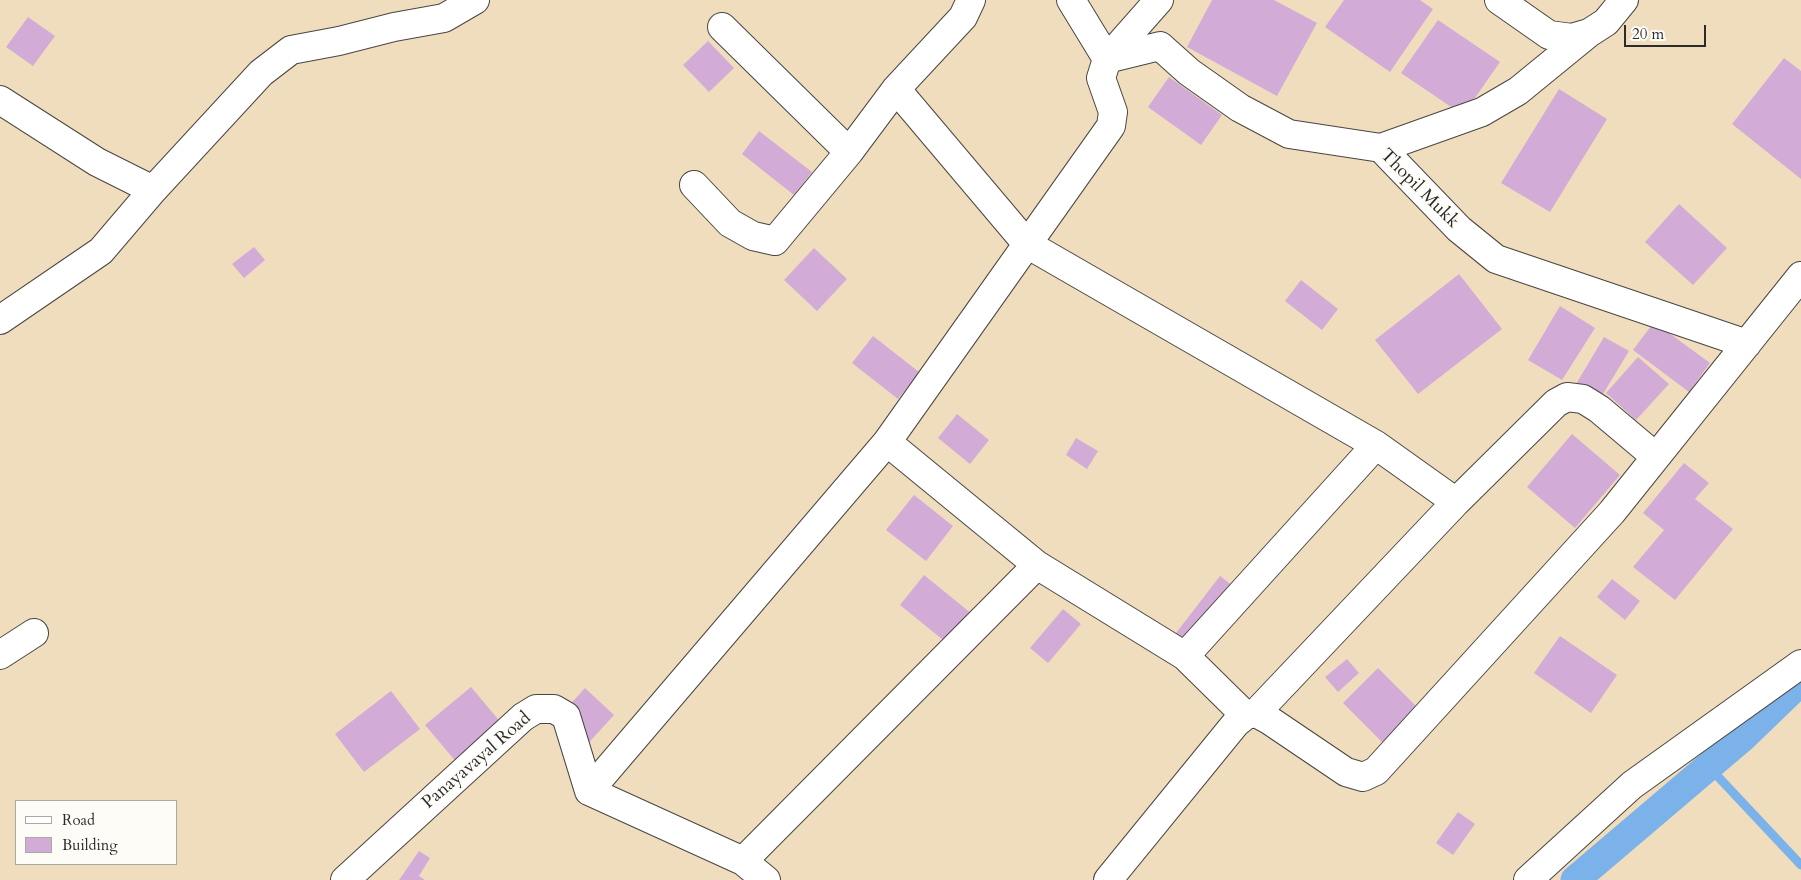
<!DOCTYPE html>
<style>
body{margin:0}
#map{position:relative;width:1801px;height:880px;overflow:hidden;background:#f0ddbd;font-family:Cardo,serif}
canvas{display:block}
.legend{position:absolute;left:15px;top:800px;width:162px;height:65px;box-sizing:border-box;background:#fdfcf7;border:1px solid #a9a8a5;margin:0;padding:6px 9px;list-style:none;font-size:15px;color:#2b2b2b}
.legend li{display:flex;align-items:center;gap:10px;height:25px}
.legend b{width:25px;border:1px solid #a9a8a5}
.scale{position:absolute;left:1624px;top:25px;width:82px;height:22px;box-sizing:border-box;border:2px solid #2b2b2b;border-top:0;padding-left:6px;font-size:15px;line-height:18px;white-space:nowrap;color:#2b2b2b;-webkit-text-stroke:4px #fdfcf7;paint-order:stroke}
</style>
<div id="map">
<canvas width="1801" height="880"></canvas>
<ul class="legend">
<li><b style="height:6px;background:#fff"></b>Road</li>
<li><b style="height:14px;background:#d2acd7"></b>Building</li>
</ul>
<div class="scale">20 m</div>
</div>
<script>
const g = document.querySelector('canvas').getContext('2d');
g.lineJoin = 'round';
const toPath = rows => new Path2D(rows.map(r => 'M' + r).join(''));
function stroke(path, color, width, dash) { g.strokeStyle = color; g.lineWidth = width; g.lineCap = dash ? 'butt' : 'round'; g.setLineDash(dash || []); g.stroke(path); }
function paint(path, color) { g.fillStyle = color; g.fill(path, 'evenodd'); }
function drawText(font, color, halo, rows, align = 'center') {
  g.font = font + ' Cardo,serif'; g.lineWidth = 4.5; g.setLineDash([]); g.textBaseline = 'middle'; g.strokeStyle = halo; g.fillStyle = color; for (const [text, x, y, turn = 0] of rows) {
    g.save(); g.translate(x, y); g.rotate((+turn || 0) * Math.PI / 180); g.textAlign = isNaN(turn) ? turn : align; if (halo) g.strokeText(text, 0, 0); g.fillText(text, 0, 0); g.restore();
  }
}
stroke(toPath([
 [1708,766,1801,865]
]), '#7bb2ea', 9);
stroke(toPath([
 [1575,880,1742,738,1801,681]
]), '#7bb2ea', 29);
paint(toPath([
 [1212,0,1274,0,1317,23,1277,96,1187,47],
 [1344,0,1420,0,1433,9,1390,72,1325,27],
 [28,17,55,36,33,66,6,47],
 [1438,20,1500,62,1463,115,1401,73],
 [708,41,734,68,709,92,683,65],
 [1784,58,1801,71,1801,179,1732,124],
 [1169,77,1222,115,1201,145,1148,107],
 [1559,89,1607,119,1550,212,1501,183],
 [759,131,812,172,794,195,742,154],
 [1679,204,1727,248,1693,285,1645,242],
 [254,247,265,260,244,278,232,264],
 [814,248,847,279,817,311,784,280],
 [1459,274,1502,329,1418,394,1375,340],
 [1301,280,1338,309,1322,330,1285,301],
 [1560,306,1595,328,1562,380,1528,360],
 [1654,322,1710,363,1689,392,1633,350],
 [873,336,919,372,898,399,852,363],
 [1604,337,1629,351,1600,399,1576,384],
 [1638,357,1669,384,1636,420,1606,393],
 [957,414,989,440,970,464,938,438],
 [1572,434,1620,475,1575,528,1527,487],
 [1076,438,1098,451,1087,469,1066,455],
 [1684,463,1709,483,1695,499,1733,529,1675,600,1633,567,1664,530,1643,513],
 [914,495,953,526,926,561,886,530],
 [924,575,972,614,948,644,900,605],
 [1220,576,1246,596,1191,666,1166,646],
 [1612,579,1640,601,1625,620,1597,597],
 [1063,609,1081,624,1048,663,1030,648],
 [1560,636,1617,675,1591,713,1534,673],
 [1347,659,1359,673,1338,692,1325,677],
 [1378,668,1424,714,1389,749,1343,703],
 [471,687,503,725,458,764,425,725],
 [585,688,614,715,583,749,554,722],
 [391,691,420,729,364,772,335,734],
 [1458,812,1475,824,1453,855,1436,843],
 [419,851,430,858,419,876,425,880,399,880]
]), '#d2acd7');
const minor = toPath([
 [1071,0,1107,59,1160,46,1189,72,1240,108,1289,134,1381,148,1459,229,1496,259,1747,344],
 [1499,0,1549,35,1572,38,1589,33,1606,22,1624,0],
 [722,27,849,152],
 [896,89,1027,244,1376,445,1456,502],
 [0,100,97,162,153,190],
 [1381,148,1482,112,1518,91,1589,33],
 [694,185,730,223,753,236,775,241,849,152,896,89,963,17,971,0],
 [0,320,101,251,153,190,261,73,291,50,339,41,394,27,444,18,475,0],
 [887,442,1037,565,1185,656,1245,715],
 [0,655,34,633],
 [1185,656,1376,445],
 [1256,713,1456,502,1556,403,1567,397,1583,399,1599,409,1656,457],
 [589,791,887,442,1111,126,1113,112,1101,78,1107,59,1159,0],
 [743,861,1037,565],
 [345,880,523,717,536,709,554,709,566,716,589,791,743,861,766,880],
 [1108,880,1236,723,1246,715,1256,713,1269,720,1346,772,1363,777,1376,771,1612,512,1801,276],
 [1528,880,1632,785,1801,664]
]);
stroke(minor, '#494641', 30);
stroke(minor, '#fff', 28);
drawText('18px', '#2b2b2b', '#fdfcf7', [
 ["Thopil Mukk",1419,189,45],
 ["Panayavayal Road",477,761,-41]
]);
</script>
